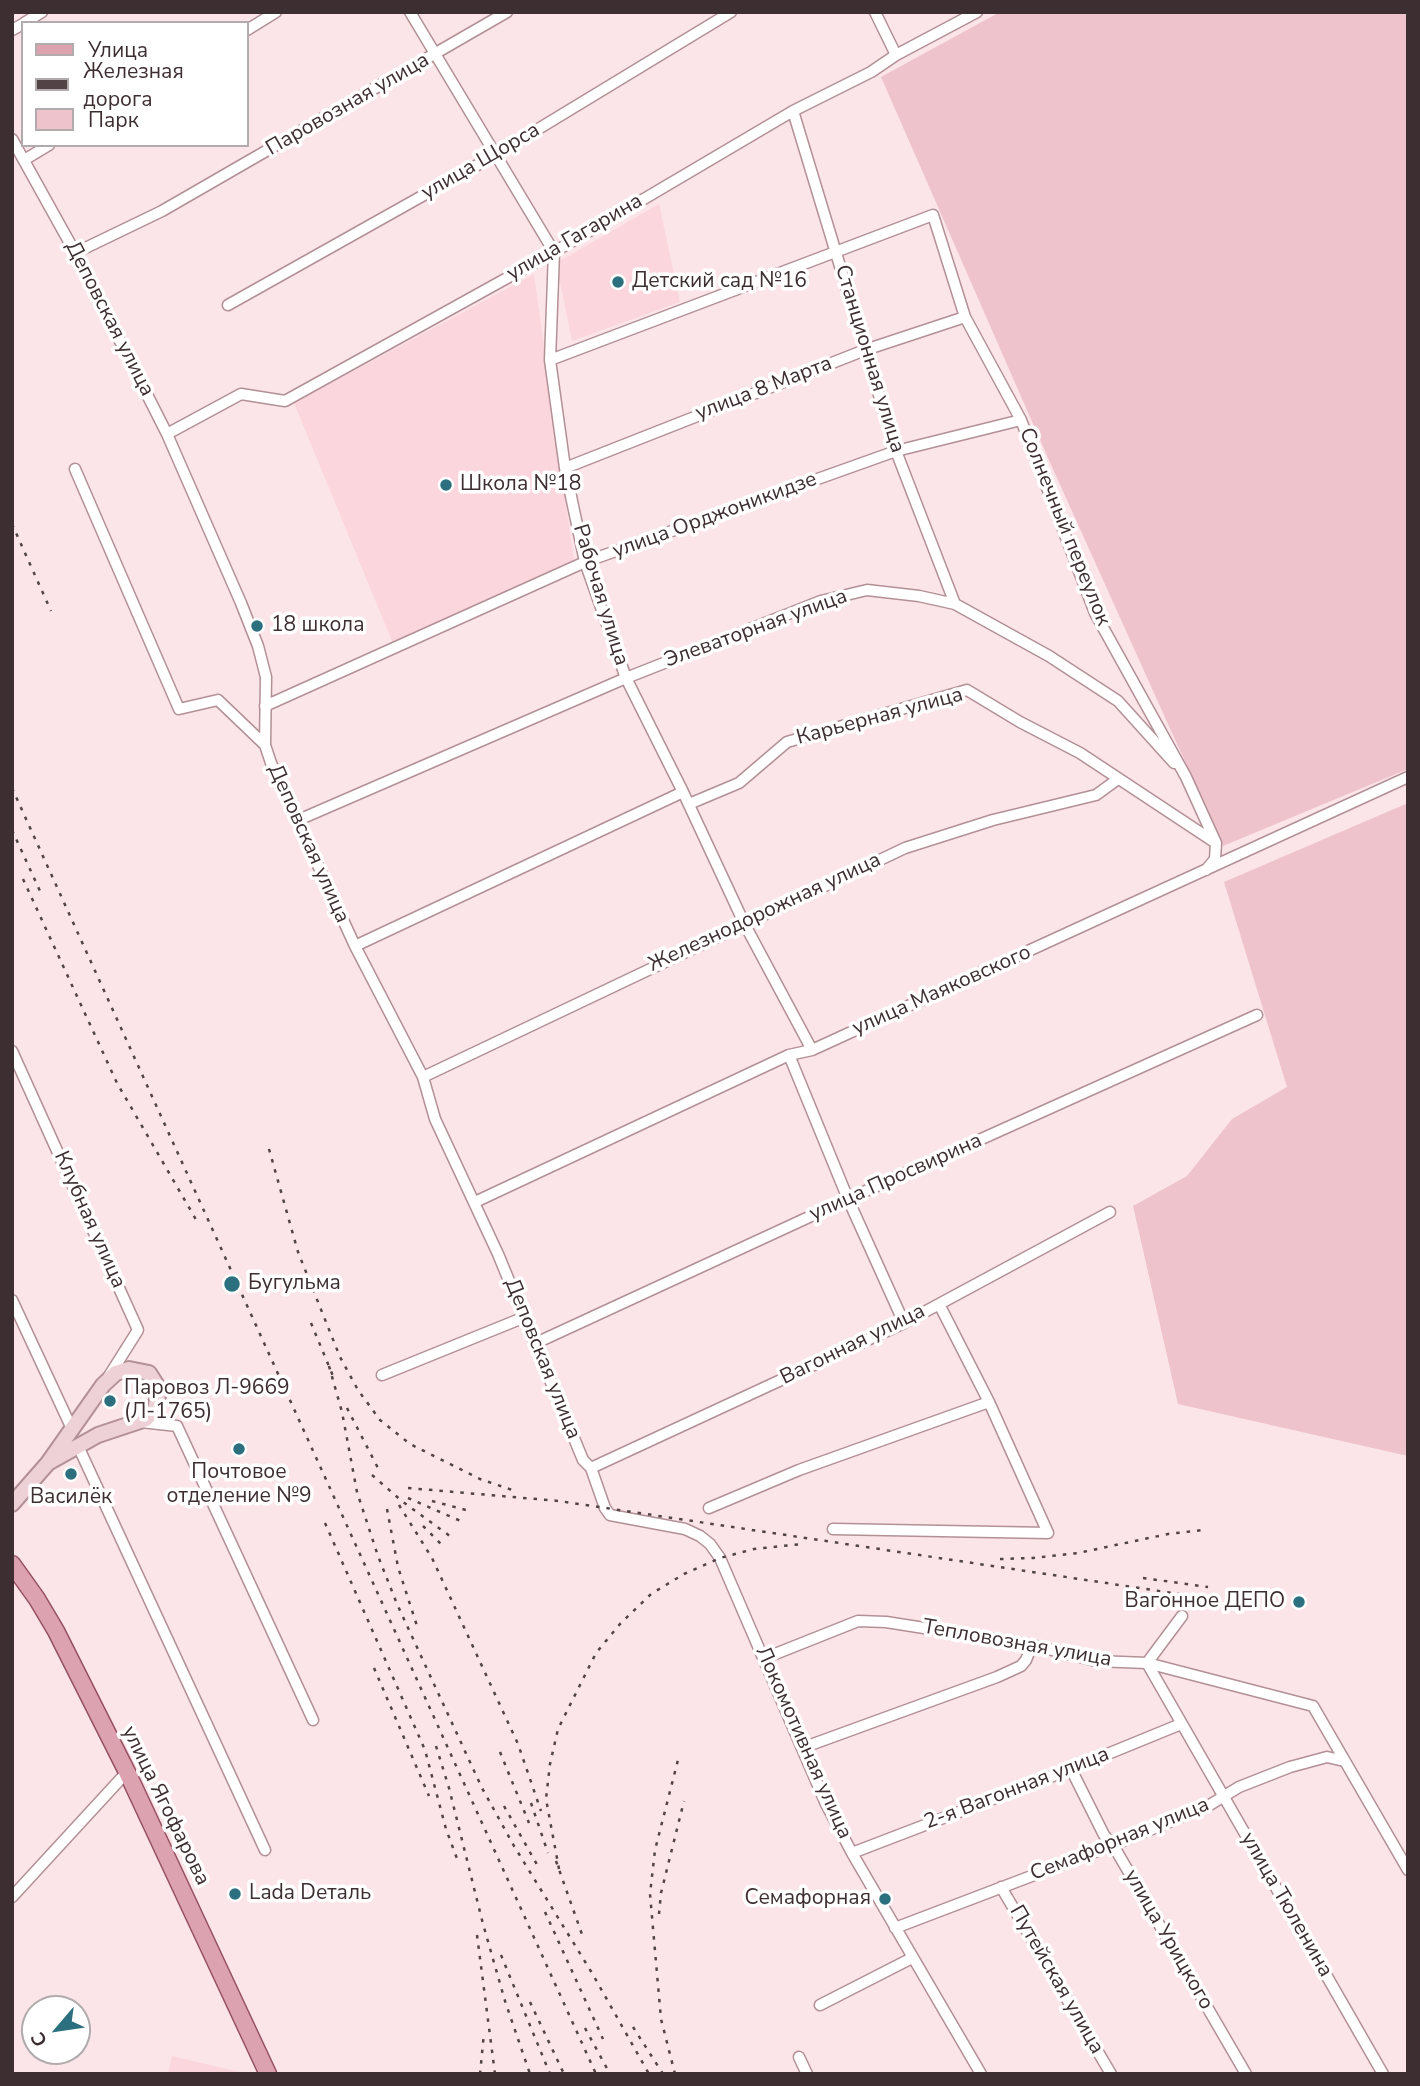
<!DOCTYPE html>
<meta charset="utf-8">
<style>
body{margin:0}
#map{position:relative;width:1420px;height:2086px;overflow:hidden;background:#fce5e9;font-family:"Nunito Sans",sans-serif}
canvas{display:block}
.frame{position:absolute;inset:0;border:14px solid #3c2e31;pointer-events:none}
.legend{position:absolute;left:21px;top:21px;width:228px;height:126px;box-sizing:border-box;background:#fff;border:2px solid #b1abad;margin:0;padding:9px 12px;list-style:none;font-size:21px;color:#3c2e31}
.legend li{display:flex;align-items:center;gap:14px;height:35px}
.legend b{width:35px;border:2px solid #b1abad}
.north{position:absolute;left:21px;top:1995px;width:70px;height:70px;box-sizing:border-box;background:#fff;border:2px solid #b1abad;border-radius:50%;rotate:241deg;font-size:19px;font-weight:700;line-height:28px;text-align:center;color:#3c2e31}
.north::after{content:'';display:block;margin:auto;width:24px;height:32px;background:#2c7080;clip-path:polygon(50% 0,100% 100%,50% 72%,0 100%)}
</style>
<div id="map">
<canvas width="1420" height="2086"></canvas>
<div class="frame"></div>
<ul class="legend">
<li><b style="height:9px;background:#dda2b0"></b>Улица</li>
<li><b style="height:9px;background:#524346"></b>Железная дорога</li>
<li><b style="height:19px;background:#eec3cb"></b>Парк</li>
</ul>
<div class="north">С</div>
</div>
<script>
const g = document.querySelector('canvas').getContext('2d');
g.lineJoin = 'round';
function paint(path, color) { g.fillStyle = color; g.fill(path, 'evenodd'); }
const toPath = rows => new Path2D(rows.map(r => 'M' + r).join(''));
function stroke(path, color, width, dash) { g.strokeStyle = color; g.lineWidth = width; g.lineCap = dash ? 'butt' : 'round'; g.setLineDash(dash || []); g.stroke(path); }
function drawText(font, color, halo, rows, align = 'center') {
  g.font = font + ' "Nunito Sans",sans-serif'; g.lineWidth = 7; g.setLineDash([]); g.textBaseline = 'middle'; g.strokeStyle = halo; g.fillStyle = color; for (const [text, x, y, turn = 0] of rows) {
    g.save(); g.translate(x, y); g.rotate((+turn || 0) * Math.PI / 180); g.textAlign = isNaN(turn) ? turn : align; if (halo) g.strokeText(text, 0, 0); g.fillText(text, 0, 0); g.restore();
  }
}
paint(toPath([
 [659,204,680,302,572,341,556,263],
 [534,274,575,568,394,646,294,403],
 [172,2056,248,2074,168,2074]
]), '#fbd6dd');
paint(toPath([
 [1000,12,1408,12,1408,769,1223,846,1048,458,881,77],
 [1408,803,1408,1456,1178,1404,1133,1206,1187,1176,1232,1119,1287,1087,1224,882]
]), '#eec3cb');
const street = toPath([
 [410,12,554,252,550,360,565,468,585,562,626,678,683,792,744,923,812,1050],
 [875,12,896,55],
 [24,23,42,12],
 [12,30,23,24],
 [247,30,276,12],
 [793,111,896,451,955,604],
 [12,139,77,256,167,434,241,603,258,646,266,677,265,745,271,763,355,946,423,1077,435,1119,498,1254,583,1460,591,1468,605,1508,610,1515,685,1529,700,1536,710,1544,720,1558,826,1804,852,1853,981,2074],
 [24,160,49,145],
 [75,253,162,211,507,12],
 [228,305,497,154,731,12],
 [550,360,933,215,965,317,1021,420,1095,613,1186,777,1216,843,1215,859,1206,870],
 [167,434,241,394,285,401,554,252,793,111,871,72,896,55,977,12],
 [565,468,865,350,965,317],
 [75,469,179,709,218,700,265,745],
 [265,706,585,562,896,451,1021,420],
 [689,804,739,783,787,742,967,690,1020,722,1080,753,1216,843],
 [296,821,626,678,821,601,867,590,919,596,955,604,1049,656,1118,701,1174,763],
 [355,946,683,792],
 [12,1051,138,1330,109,1376],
 [789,1055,848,1199,904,1323],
 [423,1077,905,848,993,820,1096,795,1118,779],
 [475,1202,789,1055,812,1050,1408,777],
 [12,1300,72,1429],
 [536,1343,848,1199,1257,1015],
 [382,1375,525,1317],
 [141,1422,177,1426,313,1720],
 [78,1446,265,1850],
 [591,1468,904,1323,1110,1212],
 [709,1508,799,1470,989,1402,939,1304],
 [833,1529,1048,1533,989,1402],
 [1182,1616,1147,1663,1383,2074],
 [765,1658,858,1621,886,1622,1032,1645,1096,1661,1147,1663,1313,1706,1408,1870],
 [802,1748,997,1677,1021,1666,1026,1660,1032,1645],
 [1071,1769,1104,1835,1113,1845,1246,2074],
 [852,1853,1071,1769,1181,1724],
 [1001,1887,1111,2074],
 [12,1897,127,1772],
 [895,1928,1113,1845,1208,1806,1239,1787,1290,1767,1327,1757,1344,1761],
 [820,2005,912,1958],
 [799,2057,807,2074]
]);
const secondary = toPath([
 [12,1504,48,1463,103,1385,116,1373,129,1369,149,1373,156,1384,158,1395,155,1409,146,1419,98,1435,48,1463]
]);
const primary = toPath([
 [12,1564,37,1599,56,1631,127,1772,268,2074]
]);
stroke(street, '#b29096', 13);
stroke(secondary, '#b29096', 18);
stroke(primary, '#965161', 19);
stroke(street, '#fff', 10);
stroke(secondary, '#eed0d7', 14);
stroke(primary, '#dda2b0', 16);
stroke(toPath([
 [12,524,51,611],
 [12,788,596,2074],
 [12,830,40,891],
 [23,879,117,1083,198,1223],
 [269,1149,298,1252,340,1357,358,1390,380,1420,410,1444,480,1479,515,1491],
 [311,1323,333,1376],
 [329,1366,342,1412,357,1492,378,1556,397,1604,482,1788,514,1846,592,1973,649,2074],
 [347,1408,379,1470],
 [372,1475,403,1502,454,1539],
 [408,1488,559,1501,1206,1598],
 [408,1498,463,1522],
 [432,1501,466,1510],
 [399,1505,432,1558,518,1744,541,1811],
 [387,1509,398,1567,417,1626],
 [325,1523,425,1750,446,1829,459,1864],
 [423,1526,445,1548],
 [1000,1559,1033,1558,1078,1553,1168,1534,1203,1530],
 [1143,1578,1208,1587],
 [374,1668,429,1796],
 [436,1746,449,1788,483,1924,505,2001,530,2074],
 [500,1752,529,1823],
 [531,1803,548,1853],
 [504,1806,540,1870],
 [556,1861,584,1940],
 [559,1869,546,1799,550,1764,558,1729,596,1653,620,1624,651,1594,684,1574,720,1558,754,1549,802,1544],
 [545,1912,603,2039],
 [659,1914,661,1893,684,1801],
 [477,1935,495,2074],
 [501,1955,550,2074],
 [530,2002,564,2074],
 [633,2027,663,2074],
 [585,2028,610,2074],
 [480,2074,484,2033],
 [675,2074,661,2019,650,1894,655,1850,678,1760]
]), '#524346', 2.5, [3.5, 7]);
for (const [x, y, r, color] of [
 [618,282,7,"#2c7080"],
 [446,485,7,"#2c7080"],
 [257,626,7,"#2c7080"],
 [232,1284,9,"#2c7080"],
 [110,1401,7,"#2c7080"],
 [239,1449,7,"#2c7080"],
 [71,1474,7,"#2c7080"],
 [1299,1602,7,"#2c7080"],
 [235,1894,7,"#2c7080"],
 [885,1899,7,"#2c7080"]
]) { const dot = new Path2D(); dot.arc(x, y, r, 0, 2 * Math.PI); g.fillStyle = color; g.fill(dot); stroke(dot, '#fff', 2.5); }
drawText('21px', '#3c2e31', '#fff', [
 ["Паровозная улица",348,105,-30],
 ["улица Щорса",481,162,-30],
 ["улица Гагарина",575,238,-30],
 ["Деповская улица",109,319,63],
 ["Станционная улица",869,359,73],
 ["улица 8 Марта",764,389,-21],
 ["улица Орджоникидзе",715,516,-20],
 ["Солнечный переулок",1064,527,68],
 ["Рабочая улица",600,595,73],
 ["Элеваторная улица",756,629,-20],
 ["Карьерная улица",880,717,-15],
 ["Деповская улица",308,844,66],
 ["Железнодорожная улица",765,913,-25],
 ["улица Маяковского",942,991,-24],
 ["улица Просвирина",896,1178,-24],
 ["Клубная улица",89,1220,66],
 ["Вагонная улица",853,1345,-26],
 ["Деповская улица",542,1359,68],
 ["Тепловозная улица",1017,1644,10],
 ["Локомотивная улица",803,1743,66],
 ["2-я Вагонная улица",1017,1789,-21],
 ["улица Ягофарова",165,1806,64],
 ["Семафорная улица",1120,1840,-22],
 ["улица Тюленина",1286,1905,60],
 ["улица Урицкого",1168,1940,60],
 ["Путейская улица",1056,1980,60]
]);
drawText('21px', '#3c2e31', '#fff', [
 ["Детский сад №16",632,282],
 ["Школа №18",460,485],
 ["18 школа",271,626],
 ["Бугульма",248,1284],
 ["Паровоз Л-9669",124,1389],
 ["(Л-1765)",124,1413],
 ["Почтовое",239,1473,"center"],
 ["отделение №9",239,1497,"center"],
 ["Василёк",71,1498,"center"],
 ["Вагонное ДЕПО",1285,1602,"right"],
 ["Lada Dеталь",249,1894],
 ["Семафорная",871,1899,"right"]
], 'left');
</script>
